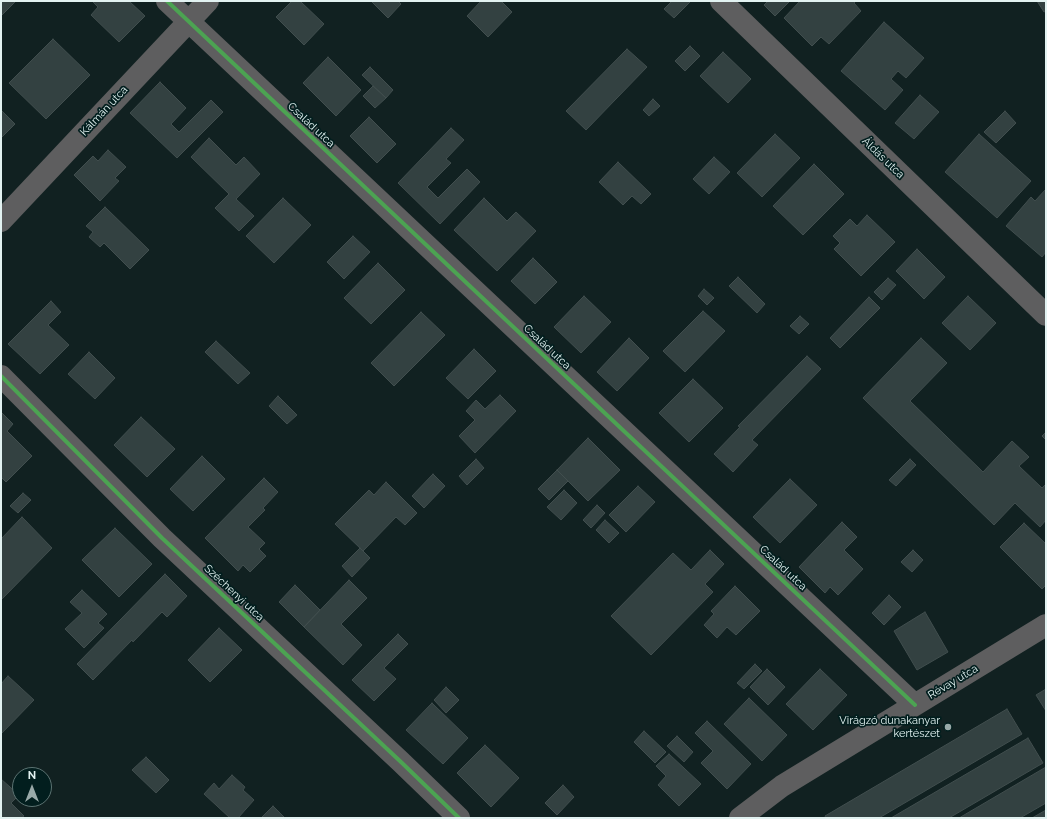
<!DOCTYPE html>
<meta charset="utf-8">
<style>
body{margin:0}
#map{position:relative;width:1047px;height:819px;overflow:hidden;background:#112121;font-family:Raleway,sans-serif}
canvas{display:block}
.frame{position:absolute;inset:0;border:2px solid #e2f2f1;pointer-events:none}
.north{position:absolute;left:12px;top:767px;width:40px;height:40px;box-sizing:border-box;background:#021e1e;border:1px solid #5c7372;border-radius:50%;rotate:0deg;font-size:11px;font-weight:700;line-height:16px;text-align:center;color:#e2f2f1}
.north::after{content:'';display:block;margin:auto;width:14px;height:18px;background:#99a9a8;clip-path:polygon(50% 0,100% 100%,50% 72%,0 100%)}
</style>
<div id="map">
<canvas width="1047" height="819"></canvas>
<div class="frame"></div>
<div class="north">N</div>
</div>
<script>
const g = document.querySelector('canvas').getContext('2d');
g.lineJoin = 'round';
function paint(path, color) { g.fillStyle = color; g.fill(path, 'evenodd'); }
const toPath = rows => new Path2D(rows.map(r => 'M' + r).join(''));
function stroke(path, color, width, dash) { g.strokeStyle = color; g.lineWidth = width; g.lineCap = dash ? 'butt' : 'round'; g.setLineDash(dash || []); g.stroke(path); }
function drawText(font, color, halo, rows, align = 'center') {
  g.font = font + ' Raleway,sans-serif'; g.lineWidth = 3.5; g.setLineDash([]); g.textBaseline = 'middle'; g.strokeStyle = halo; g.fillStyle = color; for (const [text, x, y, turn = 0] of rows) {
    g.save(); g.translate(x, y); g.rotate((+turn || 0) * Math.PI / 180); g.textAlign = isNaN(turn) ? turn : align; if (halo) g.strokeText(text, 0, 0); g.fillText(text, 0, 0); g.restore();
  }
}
const building = toPath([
 [1,1,16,1,1,16,1,1],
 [92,1,129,1,145,16,119,42,91,15,98,7,92,1],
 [292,1,300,1,324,24,304,45,276,17,292,1],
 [371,1,398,1,401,4,388,18,371,1],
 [481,1,501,1,512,12,488,37,467,16,481,1],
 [672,1,691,1,674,18,664,9,672,1],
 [768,1,790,1,775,16,764,5,768,1],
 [800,1,856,1,854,3,861,11,829,44,821,37,812,46,784,18,800,1],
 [1037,1,1046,1,1046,11,1044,12,1037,1],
 [884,22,924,58,906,78,898,71,891,79,903,90,885,110,841,71,884,22],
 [53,39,90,75,46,119,9,83,53,39],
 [690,46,700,56,685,71,675,61,690,46],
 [627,49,647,67,586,130,566,111,627,49],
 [723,52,751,79,728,103,700,76,723,52],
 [328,57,361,90,336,116,303,83,328,57],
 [370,67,393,90,386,98,362,75,370,67],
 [160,82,186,108,171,124,179,132,211,100,223,112,177,158,130,113,160,82],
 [373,86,386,98,375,108,363,96,373,86],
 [920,95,939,112,914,139,895,123,920,95],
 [653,99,660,106,649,116,643,110,653,99],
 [1,110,15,124,1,138,1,110],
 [1005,111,1016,123,996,143,984,132,1005,111],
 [369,117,396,144,377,163,350,136,369,117],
 [451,128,464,140,446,159,451,163,427,187,438,198,467,169,480,182,440,224,398,183,451,128],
 [775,134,800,158,762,197,737,173,775,134],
 [979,134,1031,181,997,218,945,172,979,134],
 [209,138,236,165,244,157,260,174,236,199,254,216,239,231,215,208,229,194,191,157,209,138],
 [108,150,126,167,115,178,119,181,100,201,74,175,93,156,98,161,108,150],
 [714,157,730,172,709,194,693,179,714,157],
 [618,162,651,194,641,204,632,196,623,205,599,182,618,162],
 [814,164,844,194,803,235,773,206,814,164],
 [1046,189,1046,252,1042,257,1006,226,1031,197,1035,201,1046,189],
 [283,198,311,225,274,263,246,236,283,198],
 [484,198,507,221,516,212,536,231,497,271,454,230,484,198],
 [105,207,149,250,130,269,104,243,100,247,89,237,93,232,86,226,105,207],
 [867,215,895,242,861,276,834,249,840,243,833,236,850,219,857,226,867,215],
 [353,236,370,252,344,279,327,262,353,236],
 [917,249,945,277,924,299,896,271,917,249],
 [533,258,557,282,535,304,511,281,533,258],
 [378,263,405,290,371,324,344,298,378,263],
 [738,277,765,304,757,313,729,286,738,277],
 [888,278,896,285,882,300,874,292,888,278],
 [704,289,714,298,707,305,698,296,704,289],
 [584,296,611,322,581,353,554,327,584,296],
 [968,296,996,323,970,350,942,323,968,296],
 [869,297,880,308,840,348,830,338,869,297],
 [51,301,61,312,48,325,69,345,40,374,8,344,51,301],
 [703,311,725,331,685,372,663,351,703,311],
 [421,312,445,335,394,386,371,363,421,312],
 [800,316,809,324,799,334,790,326,800,316],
 [629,338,649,358,617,391,597,372,629,338],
 [921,338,947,363,910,401,983,472,1012,441,1029,457,1019,466,1042,488,1046,484,1046,520,1040,527,1015,503,994,525,863,398,921,338],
 [216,341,250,373,238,384,205,352,216,341],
 [474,349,496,371,468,399,446,378,474,349],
 [89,352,115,378,95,399,68,374,89,352],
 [807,356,821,369,752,440,758,445,733,472,714,454,740,427,738,426,807,356],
 [693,379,723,408,689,442,659,413,693,379],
 [500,395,516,411,475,453,459,436,475,420,466,411,476,400,485,409,500,395],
 [278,396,297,415,287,424,269,406,278,396],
 [1,412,13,424,7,431,32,456,6,482,1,477,1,412],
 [141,417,175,449,147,477,114,445,141,417],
 [1046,432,1046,440,1042,436,1046,432],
 [588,438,620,470,588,501,557,470,588,438],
 [202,456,225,479,193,511,170,489,202,456],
 [476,459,484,468,467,485,459,476,476,459],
 [910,459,916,465,896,486,889,480,910,459],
 [557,470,568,481,549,500,538,489,557,470],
 [433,474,445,486,424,508,412,496,433,474],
 [264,478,278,492,263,508,265,510,248,527,265,543,259,549,266,556,250,572,243,565,238,571,205,538,264,478],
 [790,479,817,505,780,543,753,517,790,479],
 [386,482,417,513,405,525,396,517,363,551,335,524,369,490,374,495,386,482],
 [638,486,655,502,626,532,609,515,638,486],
 [564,490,577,503,561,520,547,507,564,490],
 [23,493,31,500,18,513,10,506,23,493],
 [597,505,605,513,591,528,583,520,597,505],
 [22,517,52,548,1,600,1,539,22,517],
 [605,520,619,533,609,543,596,530,605,520],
 [842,522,857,537,844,550,863,569,838,595,830,587,825,593,799,567,842,522],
 [1024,523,1046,544,1046,585,1042,589,1000,547,1024,523],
 [115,528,152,564,119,597,82,560,115,528],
 [360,548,370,558,352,577,342,566,360,548],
 [710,550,724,564,705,584,713,592,651,655,611,616,673,553,691,570,710,550],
 [913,550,923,560,912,572,901,562,913,550],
 [165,574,187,596,167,617,162,612,133,642,132,640,93,680,77,664,165,574],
 [349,580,367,598,341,624,362,645,343,665,304,627,349,580],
 [295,585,320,610,304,627,279,602,295,585],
 [735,586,760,611,736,635,727,627,717,638,704,625,714,614,711,611,735,586],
 [82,590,107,614,98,623,104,628,84,648,65,629,82,613,70,602,82,590],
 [889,595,901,607,884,625,872,613,889,595],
 [925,612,948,652,917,670,894,631,925,612],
 [219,628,242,650,210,682,188,660,219,628],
 [398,634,408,644,384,668,396,679,374,701,352,680,398,634],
 [755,664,762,671,744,689,737,683,755,664],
 [767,669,785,687,768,705,750,687,767,669],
 [820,669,847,695,813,730,786,704,820,669],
 [8,676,34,700,1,734,1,684,8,676],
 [446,687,459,700,446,713,434,700,446,687],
 [1046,689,1046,711,1036,695,1046,689],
 [749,698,787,735,762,761,724,724,749,698],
 [432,703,468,738,443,764,406,730,432,703],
 [1007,709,1022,734,879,818,826,818,825,816,1007,709],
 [707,721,751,764,727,789,701,763,713,751,695,733,707,721],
 [644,731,666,752,655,763,634,742,644,731],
 [677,736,693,752,684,762,667,746,677,736],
 [1028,738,1043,763,949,818,891,818,1028,738],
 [485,745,519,778,491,807,457,773,485,745],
 [669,754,701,784,679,806,658,785,666,776,656,766,669,754],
 [146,757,169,780,156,793,132,770,146,757],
 [1046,767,1046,803,1020,818,959,818,1046,767],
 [232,775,245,787,243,790,254,800,238,818,230,818,204,794,214,783,219,789,232,775],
 [1,779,19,795,11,803,24,816,21,818,1,818,1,779],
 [563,785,574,797,557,815,545,803,563,785],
 [273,806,285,818,261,818,273,806],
 [1046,810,1046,818,1032,818,1046,810]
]);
paint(building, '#334141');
stroke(building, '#414e4e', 1);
stroke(toPath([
 [167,1,915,705],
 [721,1,1046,315],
 [1,221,208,1],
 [1,376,162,538,401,762,459,818],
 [740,818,782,786,1046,625]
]), '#5e5e5f', 22);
stroke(toPath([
 [167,1,915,705],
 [1,376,162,538,401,762,459,818]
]), '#4ca352', 4);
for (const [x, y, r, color] of [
 [948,727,4,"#99a9a8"]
]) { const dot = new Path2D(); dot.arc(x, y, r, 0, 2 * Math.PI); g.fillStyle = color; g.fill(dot); stroke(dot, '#021e1e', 1.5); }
drawText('11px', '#e2f2f1', '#021e1e', [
 ["Kálmán utca",104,111,-47],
 ["Család utca",311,125,43],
 ["Áldás utca",883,158,44],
 ["Család utca",547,347,43],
 ["Család utca",783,568,43],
 ["Széchenyi utca",234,593,43],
 ["Révay utca",953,682,-31]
]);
drawText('11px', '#e2f2f1', '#021e1e', [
 ["Virágzó dunakanyar",940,721],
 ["kertészet",940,734]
], 'right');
</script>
